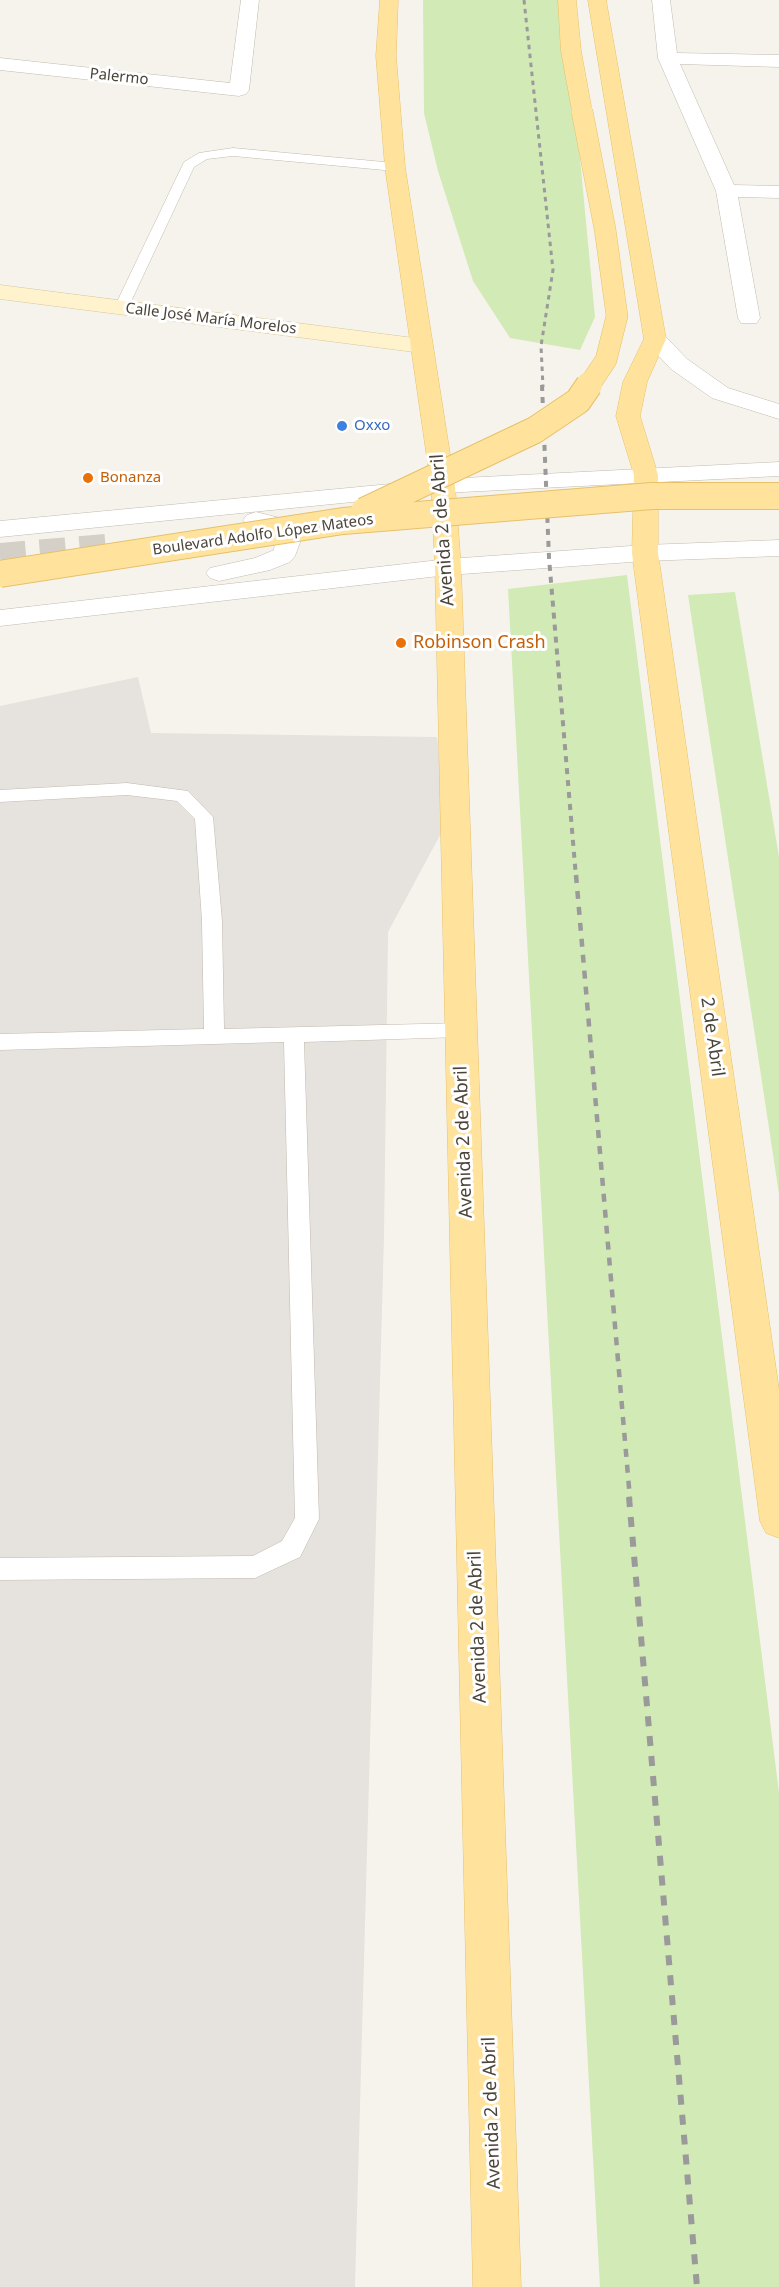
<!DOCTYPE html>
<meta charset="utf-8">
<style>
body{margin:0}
canvas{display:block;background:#f6f3ec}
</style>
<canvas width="779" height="2287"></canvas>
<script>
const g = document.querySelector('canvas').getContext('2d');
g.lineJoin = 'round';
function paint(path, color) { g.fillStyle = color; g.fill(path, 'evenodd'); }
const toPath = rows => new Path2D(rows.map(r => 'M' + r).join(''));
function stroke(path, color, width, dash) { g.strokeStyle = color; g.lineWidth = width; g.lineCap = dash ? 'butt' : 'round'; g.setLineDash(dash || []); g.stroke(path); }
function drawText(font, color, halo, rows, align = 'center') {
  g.font = font + ' "Noto Sans",sans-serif'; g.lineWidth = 6; g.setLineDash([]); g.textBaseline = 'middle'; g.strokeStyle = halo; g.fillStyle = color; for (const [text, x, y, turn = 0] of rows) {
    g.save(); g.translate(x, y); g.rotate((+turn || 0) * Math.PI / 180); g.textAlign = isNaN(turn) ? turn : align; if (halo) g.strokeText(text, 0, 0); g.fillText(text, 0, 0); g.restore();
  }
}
paint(toPath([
 [138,677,151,733,437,737,446,824,388,932,384,1236,355,2287,0,2287,0,706]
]), '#e6e2dd');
paint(toPath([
 [423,0,565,0,595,317,580,350,510,338,473,281,438,171,424,113],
 [627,575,779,1793,779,2287,600,2287,508,589],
 [735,592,779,857,779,1194,688,595]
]), '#d2eab5');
stroke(toPath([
 [0,556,116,546]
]), '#d4d0c8', 26, [26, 14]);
const service = toPath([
 [233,148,395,163,402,167,395,171,233,156,207,159,194,167,128,308,121,312,116,311,114,308,184,162,199,153,233,148],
 [127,783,188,791,213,817,222,921,224,1029,461,1023,468,1025,471,1030,468,1035,461,1037,304,1042,319,1519,300,1557,255,1578,0,1580,0,1558,253,1556,282,1541,295,1518,284,1042,0,1050,0,1034,204,1029,202,921,195,819,177,801,127,795,0,802,0,790,127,783]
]);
const minor = toPath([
 [241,0,259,0,249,90,246,94,239,96,0,70,0,58,230,83,241,0],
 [652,0,670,0,677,53,779,55,779,67,680,64,734,185,779,186,779,198,738,197,760,318,757,323,741,323,738,318,716,191,658,58,652,0]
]);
const tertiary = toPath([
 [655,332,663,334,687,359,728,388,779,404,779,419,712,398,671,369,647,344,644,339,647,334,655,332],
 [779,462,779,476,443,493,0,537,0,521,443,479,779,462],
 [256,512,292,521,301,540,295,556,290,562,270,570,219,581,210,578,206,573,210,568,255,558,274,550,275,540,272,531,247,525,243,520,247,515,256,512],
 [779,540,779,556,645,561,448,575,0,626,0,610,448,559,645,545,779,540]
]);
const secondary = toPath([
 [0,285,422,339,430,341,433,346,430,351,422,353,0,299,0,285]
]);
const primary = toPath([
 [380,0,398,0,396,56,405,167,455,486,461,567,521,2287,473,2287,435,567,431,486,385,167,376,56,380,0],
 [558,0,576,0,581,51,592,111,589,115,582,117,575,115,572,111,561,51,558,0],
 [588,0,606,0,666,339,647,382,640,416,658,475,658,553,779,1390,779,1538,766,1533,760,1521,632,553,634,475,616,416,623,382,644,339,588,0]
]);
stroke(service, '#c2bbae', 1);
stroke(minor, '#c2bbae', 1);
stroke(tertiary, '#c2bbae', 1);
stroke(secondary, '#d6c79b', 1);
stroke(primary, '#e6c16a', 1);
paint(service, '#fff');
paint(minor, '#fff');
paint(tertiary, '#fff');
paint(secondary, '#fff3cd');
paint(primary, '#ffe39c');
stroke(toPath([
 [524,0,553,270,541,346,543,387]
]), '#9a9a9a', 3, [4.5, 4.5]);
stroke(toPath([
 [542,385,549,558,576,877]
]), '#9a9a9a', 4, [6, 6]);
stroke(toPath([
 [576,875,630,1499]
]), '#9a9a9a', 4.5, [8, 8]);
stroke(toPath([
 [629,1497,697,2287]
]), '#9a9a9a', 6, [10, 10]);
const primaryBridgeFar1 = toPath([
 [582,111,605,229,617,316,606,360,588,387]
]);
const primaryBridge = toPath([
 [364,511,535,430,578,401,589,385],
 [0,574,343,521,652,496,779,496]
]);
stroke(primaryBridgeFar1, '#e6c16a', 22, []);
stroke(primaryBridge, '#e6c16a', 28, []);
stroke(primaryBridgeFar1, '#ffe39c', 21);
stroke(primaryBridge, '#ffe39c', 26);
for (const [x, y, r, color] of [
 [342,426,6,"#3f7fe0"],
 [88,478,6,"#e8710a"],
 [401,643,6,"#e8710a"]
]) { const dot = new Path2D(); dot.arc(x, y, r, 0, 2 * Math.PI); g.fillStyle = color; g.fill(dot); stroke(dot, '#fff', 2); }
drawText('15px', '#4b4439', '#fff', [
 ["Palermo",119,77,6],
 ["Calle José María Morelos",211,319,7],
 ["Boulevard Adolfo López Mateos",263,535,-8]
]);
drawText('15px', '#366cbe', '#fff', [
 ["Oxxo",354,426]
], 'left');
drawText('15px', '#c56008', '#fff', [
 ["Bonanza",100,478]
], 'left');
drawText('18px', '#4b4439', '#fff', [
 ["Avenida 2 de Abril",443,530,-94],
 ["2 de Abril",712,1037,82],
 ["Avenida 2 de Abril",464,1142,-92],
 ["Avenida 2 de Abril",478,1627,-92],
 ["Avenida 2 de Abril",492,2113,-92]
]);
drawText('18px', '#c56008', '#fff', [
 ["Robinson Crash",413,643]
], 'left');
</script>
